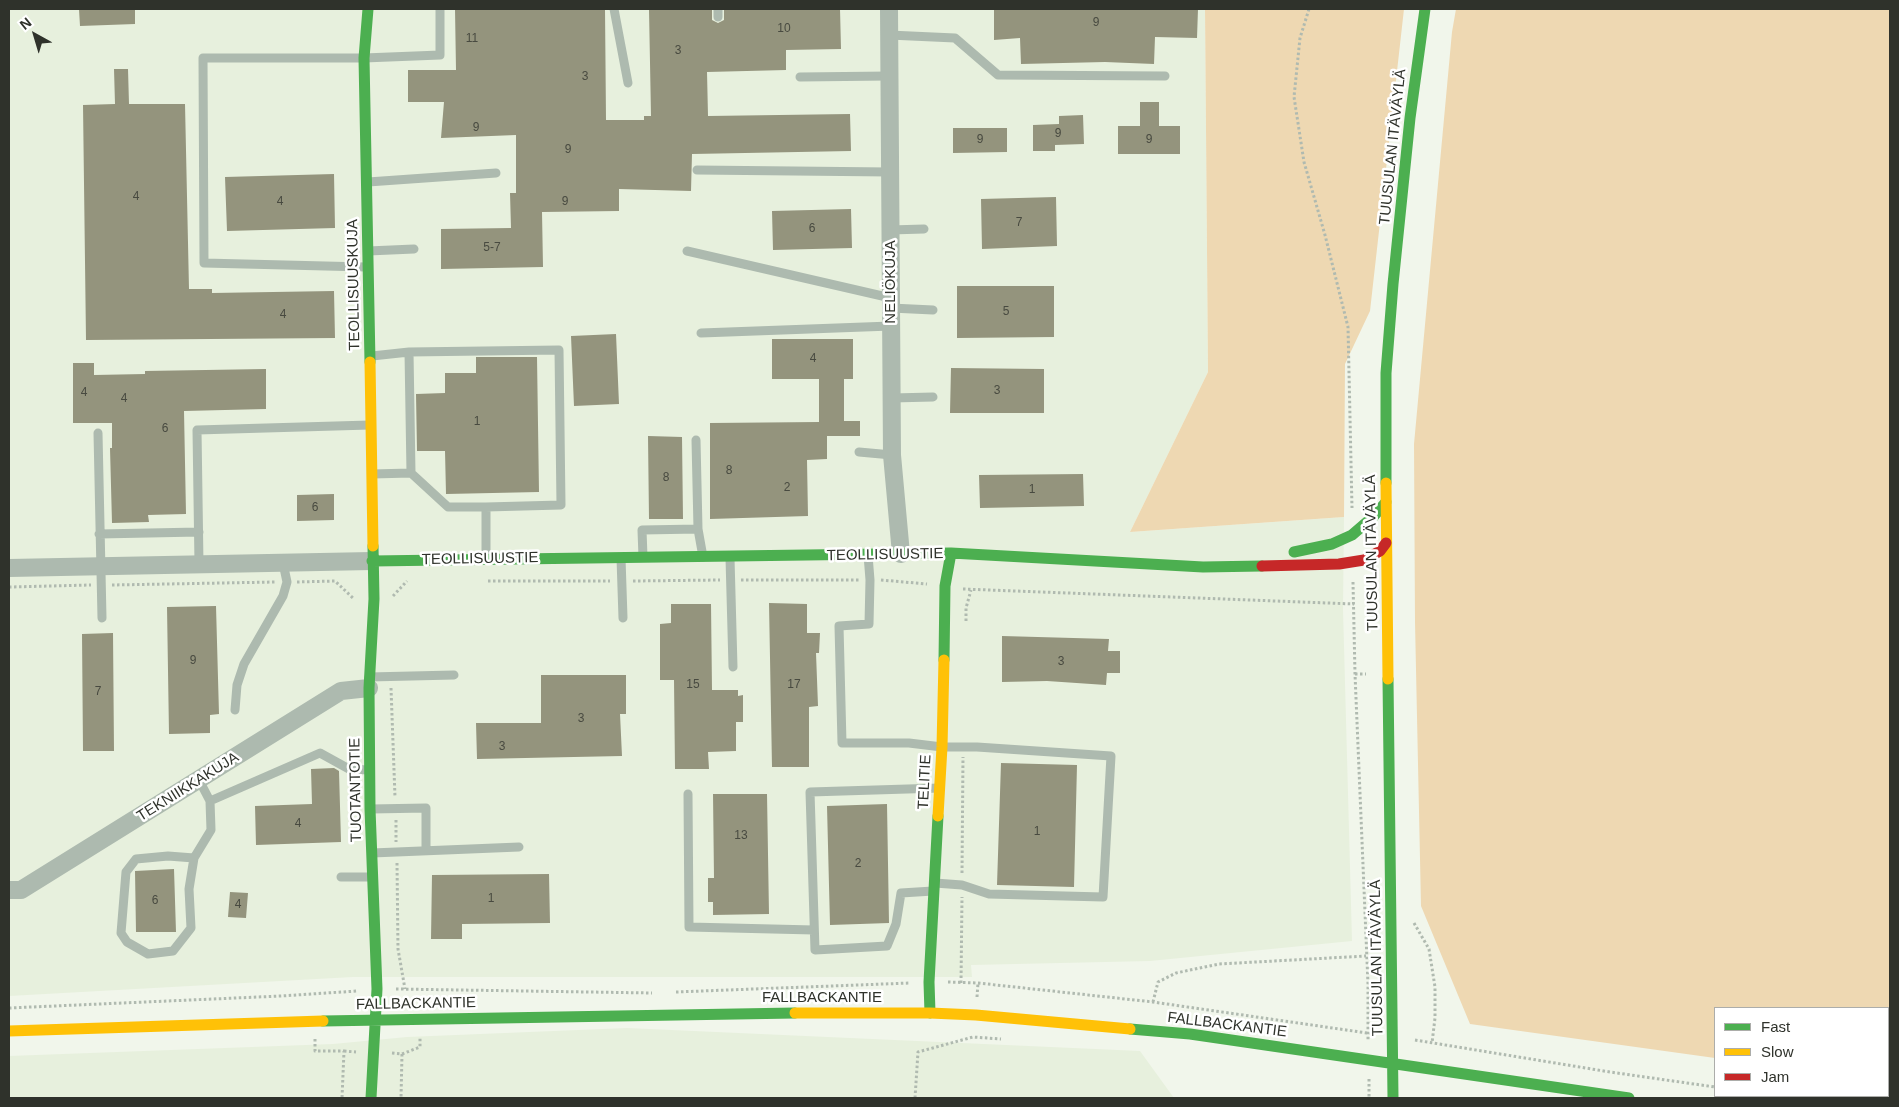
<!DOCTYPE html>
<meta charset="utf-8">
<style>
body{margin:0}
#map{position:relative;width:1899px;height:1107px;overflow:hidden;background:#f1f6eb;font-family:Helvetica,sans-serif}
canvas{display:block}
.frame{position:absolute;inset:0;border:10px solid #2f322b;pointer-events:none}
.legend{position:absolute;left:1714px;top:1007px;width:175px;height:90px;box-sizing:border-box;background:#fff;border:1px solid #acadaa;margin:0;padding:6px 9px;list-style:none;font-size:15px;color:#2f322b}
.legend li{display:flex;align-items:center;gap:10px;height:25px}
.legend b{width:25px;border:1px solid #acadaa}
.north{position:absolute;left:10px;top:10px;width:50px;height:50px;-webkit-text-stroke:4px #fff;paint-order:stroke;rotate:321deg;font-size:14px;font-weight:700;line-height:20px;text-align:center;color:#2f322b}
.north::after{content:'';display:block;margin:auto;width:18px;height:22px;background:#2f322b;clip-path:polygon(50% 0,100% 100%,50% 72%,0 100%)}
</style>
<div id="map">
<canvas width="1899" height="1107"></canvas>
<div class="frame"></div>
<ul class="legend">
<li><b style="height:6px;background:#4caf50"></b>Fast</li>
<li><b style="height:6px;background:#ffc107"></b>Slow</li>
<li><b style="height:6px;background:#c62828"></b>Jam</li>
</ul>
<div class="north">N</div>
</div>
<script>
const g = document.querySelector('canvas').getContext('2d');
g.lineJoin = 'round';
function paint(path, color) { g.fillStyle = color; g.fill(path, 'evenodd'); }
const toPath = rows => new Path2D(rows.map(r => 'M' + r).join(''));
function stroke(path, color, width, dash) { g.strokeStyle = color; g.lineWidth = width; g.lineCap = dash ? 'butt' : 'round'; g.setLineDash(dash || []); g.stroke(path); }
function drawText(font, color, halo, rows, align = 'center') {
  g.font = font + ' Helvetica,sans-serif'; g.lineWidth = 5; g.setLineDash([]); g.textBaseline = 'middle'; g.strokeStyle = halo; g.fillStyle = color; for (const [text, x, y, turn = 0] of rows) {
    g.save(); g.translate(x, y); g.rotate((+turn || 0) * Math.PI / 180); g.textAlign = isNaN(turn) ? turn : align; if (halo) g.strokeText(text, 0, 0); g.fillText(text, 0, 0); g.restore();
  }
}
paint(toPath([
 [9,9,1205,9,1208,372,1130,532,1344,517,1343,609,1352,941,1150,961,971,965,972,977,353,977,9,996],
 [627,1028,1140,1051,1174,1098,9,1098,9,1056,333,1044,407,1037]
]), '#e7f0dd');
paint(toPath([
 [1205,9,1404,9,1370,311,1345,364,1344,517,1130,532,1208,372],
 [1456,9,1890,9,1890,1082,1888,1082,1888,1008,1715,1008,1715,1058,1470,1024,1421,906,1415,622,1414,444,1452,32]
]), '#eed8b2');
paint(toPath([
 [79,9,135,9,135,24,80,26],
 [455,9,605,9,606,120,644,120,644,116,651,116,649,9,712,9,712,20,718,23,724,20,724,9,840,9,841,49,786,50,786,70,707,72,708,116,850,114,851,151,692,154,691,191,619,189,619,211,542,212,543,267,441,269,441,229,511,228,510,193,516,193,516,135,441,138,444,102,408,102,408,70,456,70],
 [994,9,1198,9,1197,38,1155,37,1154,64,1105,62,1021,64,1020,38,994,40],
 [114,69,128,69,129,104,185,104,189,289,212,289,212,293,334,291,335,338,86,340,83,105,115,104],
 [1140,102,1159,102,1159,126,1180,126,1180,154,1118,154,1118,126,1140,126],
 [1083,115,1084,144,1055,145,1055,151,1033,151,1033,125,1059,124,1059,116],
 [953,128,1007,128,1007,152,953,153],
 [334,174,335,228,227,231,225,177],
 [1056,197,1057,246,982,249,981,199],
 [851,209,852,248,773,250,772,211],
 [957,286,1054,286,1054,337,957,338],
 [616,334,619,404,574,406,571,336],
 [772,339,853,339,853,379,844,379,844,421,860,421,860,436,827,436,827,459,807,460,808,516,710,519,710,423,819,422,819,379,772,379],
 [476,357,537,357,539,492,446,494,445,451,417,451,416,394,445,393,445,373,476,373],
 [73,363,94,363,94,375,145,374,145,371,266,369,266,409,184,411,186,514,148,515,149,522,112,523,110,448,112,448,112,423,73,423],
 [951,368,1044,369,1044,413,950,413],
 [648,436,682,437,683,519,649,519],
 [1083,474,1084,506,980,508,979,475],
 [334,494,334,520,297,521,297,495],
 [769,603,807,604,807,633,820,633,819,653,816,653,818,706,809,707,809,767,772,767],
 [671,604,711,604,712,690,738,690,738,696,743,695,743,722,736,722,736,751,708,752,709,769,675,769,674,680,660,680,660,624,671,623],
 [216,606,219,714,210,715,210,733,169,734,167,607],
 [113,633,114,751,83,751,82,634],
 [1002,636,1109,639,1108,651,1120,651,1120,673,1107,673,1106,685,1047,681,1002,682],
 [541,675,626,675,626,714,620,714,622,756,477,759,476,723,541,723],
 [1001,763,1077,765,1074,887,997,885],
 [334,768,339,771,341,842,256,845,255,806,312,804,311,769],
 [713,794,767,794,769,914,713,915,713,902,708,902,708,878,714,878],
 [887,804,889,923,830,925,827,806],
 [174,869,176,932,136,932,135,871],
 [549,874,550,923,462,924,462,939,431,939,432,875],
 [230,892,248,893,246,918,228,917]
]), '#94947d');
stroke(toPath([
 [1309,9,1300,38,1294,97,1304,162,1325,235,1348,327,1352,508],
 [741,580,860,580],
 [881,580,927,584],
 [488,581,610,581],
 [633,581,720,580],
 [297,582,335,581,354,599],
 [1353,582,1355,674,1368,984,1368,1040],
 [112,585,276,582],
 [9,587,91,585],
 [963,589,1354,604],
 [393,596,407,581],
 [966,621,966,608,971,590],
 [1355,674,1366,674],
 [391,688,395,797],
 [396,820,396,842],
 [397,863,398,949,405,989],
 [962,873,963,757],
 [1414,923,1429,949,1435,987,1435,1018,1432,1043],
 [948,982,978,983,1153,1002,1374,1034],
 [961,983,962,897],
 [396,989,652,993],
 [676,992,910,983],
 [977,997,978,983],
 [1153,1002,1158,982,1176,973,1219,964,1366,956],
 [9,1008,281,996,357,991],
 [315,1039,315,1051,344,1051,342,1098],
 [1415,1040,1610,1072,1715,1087],
 [344,1051,356,1052],
 [392,1053,402,1054,401,1098],
 [402,1054,420,1047,420,1037],
 [1369,1079,1369,1098],
 [1777,1096,1827,1098],
 [915,1098,918,1052,973,1037,1001,1039]
]), '#b0bab0', 3, [2.5, 2.5]);
stroke(toPath([
 [614,9,628,83],
 [718,9,718,17],
 [889,35,955,38,998,75,1165,76],
 [800,77,889,76],
 [697,170,890,172],
 [368,182,496,173],
 [890,230,924,229],
 [368,251,414,249],
 [687,251,891,298],
 [366,267,204,263,203,58,364,58,440,55,440,9],
 [891,308,933,310],
 [701,333,891,326],
 [372,356,409,352,559,350,561,505,486,507],
 [892,398,933,397],
 [98,433,102,618],
 [696,440,698,529,703,557],
 [859,452,892,455],
 [411,473,448,507,486,507,486,558],
 [372,474,411,473,409,352],
 [99,534,199,532],
 [868,555,870,580,869,624,839,626,842,743,909,743,942,747,977,747,1111,756,1103,897,989,894,962,885,935,883],
 [643,557,642,530,698,529],
 [621,558,623,618],
 [730,558,733,667],
 [199,564,197,430,370,425],
 [369,677,454,675],
 [235,710,237,685,244,664,283,596,287,582,283,563],
 [199,780,210,801,320,753,349,769,368,770],
 [688,794,689,927,814,930],
 [371,809,426,808,426,850],
 [372,853,519,847],
 [194,858,168,856,136,859,126,872,121,933,127,942,148,954,173,951,191,928,189,889,194,858,211,830,210,801],
 [341,877,372,877],
 [933,891,901,893,896,924,887,946,815,950,810,792,940,788]
]), '#adbaaf', 9);
stroke(toPath([
 [889,9,892,455,901,554],
 [9,568,372,561],
 [9,890,21,890,341,691,369,688]
]), '#adbaaf', 18);
stroke(toPath([
 [368,9,364,58,370,362],
 [1386,483,1386,373,1393,284,1410,118,1425,9],
 [1294,552,1332,544,1352,535,1374,516,1386,502],
 [951,553,1203,567,1262,566],
 [372,561,951,553,945,586,944,660],
 [1388,679,1393,1098],
 [930,1013,929,982,938,816],
 [323,1021,795,1013],
 [1130,1029,1190,1034,1629,1098],
 [371,1098,377,989,370,809,369,688,374,599,373,546]
]), '#4caf50', 11);
stroke(toPath([
 [370,362,373,546],
 [1386,483,1388,679],
 [938,816,942,747,944,660],
 [795,1013,930,1013,976,1015,1130,1029],
 [9,1031,323,1021]
]), '#ffc107', 11);
stroke(toPath([
 [1262,566,1339,564,1364,560,1380,551,1386,543]
]), '#c62828', 11);
drawText('12px', '#484a40', null, [
 ["9",1096,23],
 ["10",784,29],
 ["11",472,39],
 ["3",678,51],
 ["3",585,77],
 ["9",476,128],
 ["9",1058,134],
 ["9",980,140],
 ["9",1149,140],
 ["9",568,150],
 ["4",136,197],
 ["4",280,202],
 ["9",565,202],
 ["7",1019,223],
 ["6",812,229],
 ["5-7",492,248],
 ["5",1006,312],
 ["4",283,315],
 ["4",813,359],
 ["3",997,391],
 ["4",84,393],
 ["4",124,399],
 ["1",477,422],
 ["6",165,429],
 ["8",729,471],
 ["8",666,478],
 ["2",787,488],
 ["1",1032,490],
 ["6",315,508],
 ["9",193,661],
 ["3",1061,662],
 ["15",693,685],
 ["17",794,685],
 ["7",98,692],
 ["3",581,719],
 ["3",502,747],
 ["4",298,824],
 ["1",1037,832],
 ["13",741,836],
 ["2",858,864],
 ["1",491,899],
 ["6",155,901],
 ["4",238,905]
]);
drawText('15px', '#2f322b', '#fff', [
 ["TUUSULAN ITÄVÄYLÄ",1393,147,-84],
 ["NELIÖKUJA",891,282,-90],
 ["TEOLLISUUSKUJA",354,285,-91],
 ["TUUSULAN ITÄVÄYLÄ",1372,553,-91],
 ["TEOLLISUUSTIE",885,555,-1],
 ["TEOLLISUUSTIE",480,559,-1],
 ["TELITIE",925,782,-87],
 ["TEKNIIKKAKUJA",188,787,-32],
 ["TUOTANTOTIE",356,790,-91],
 ["TUUSULAN ITÄVÄYLÄ",1377,958,-91],
 ["FALLBACKANTIE",822,998],
 ["FALLBACKANTIE",416,1004,-1],
 ["FALLBACKANTIE",1227,1025,7]
]);
</script>
